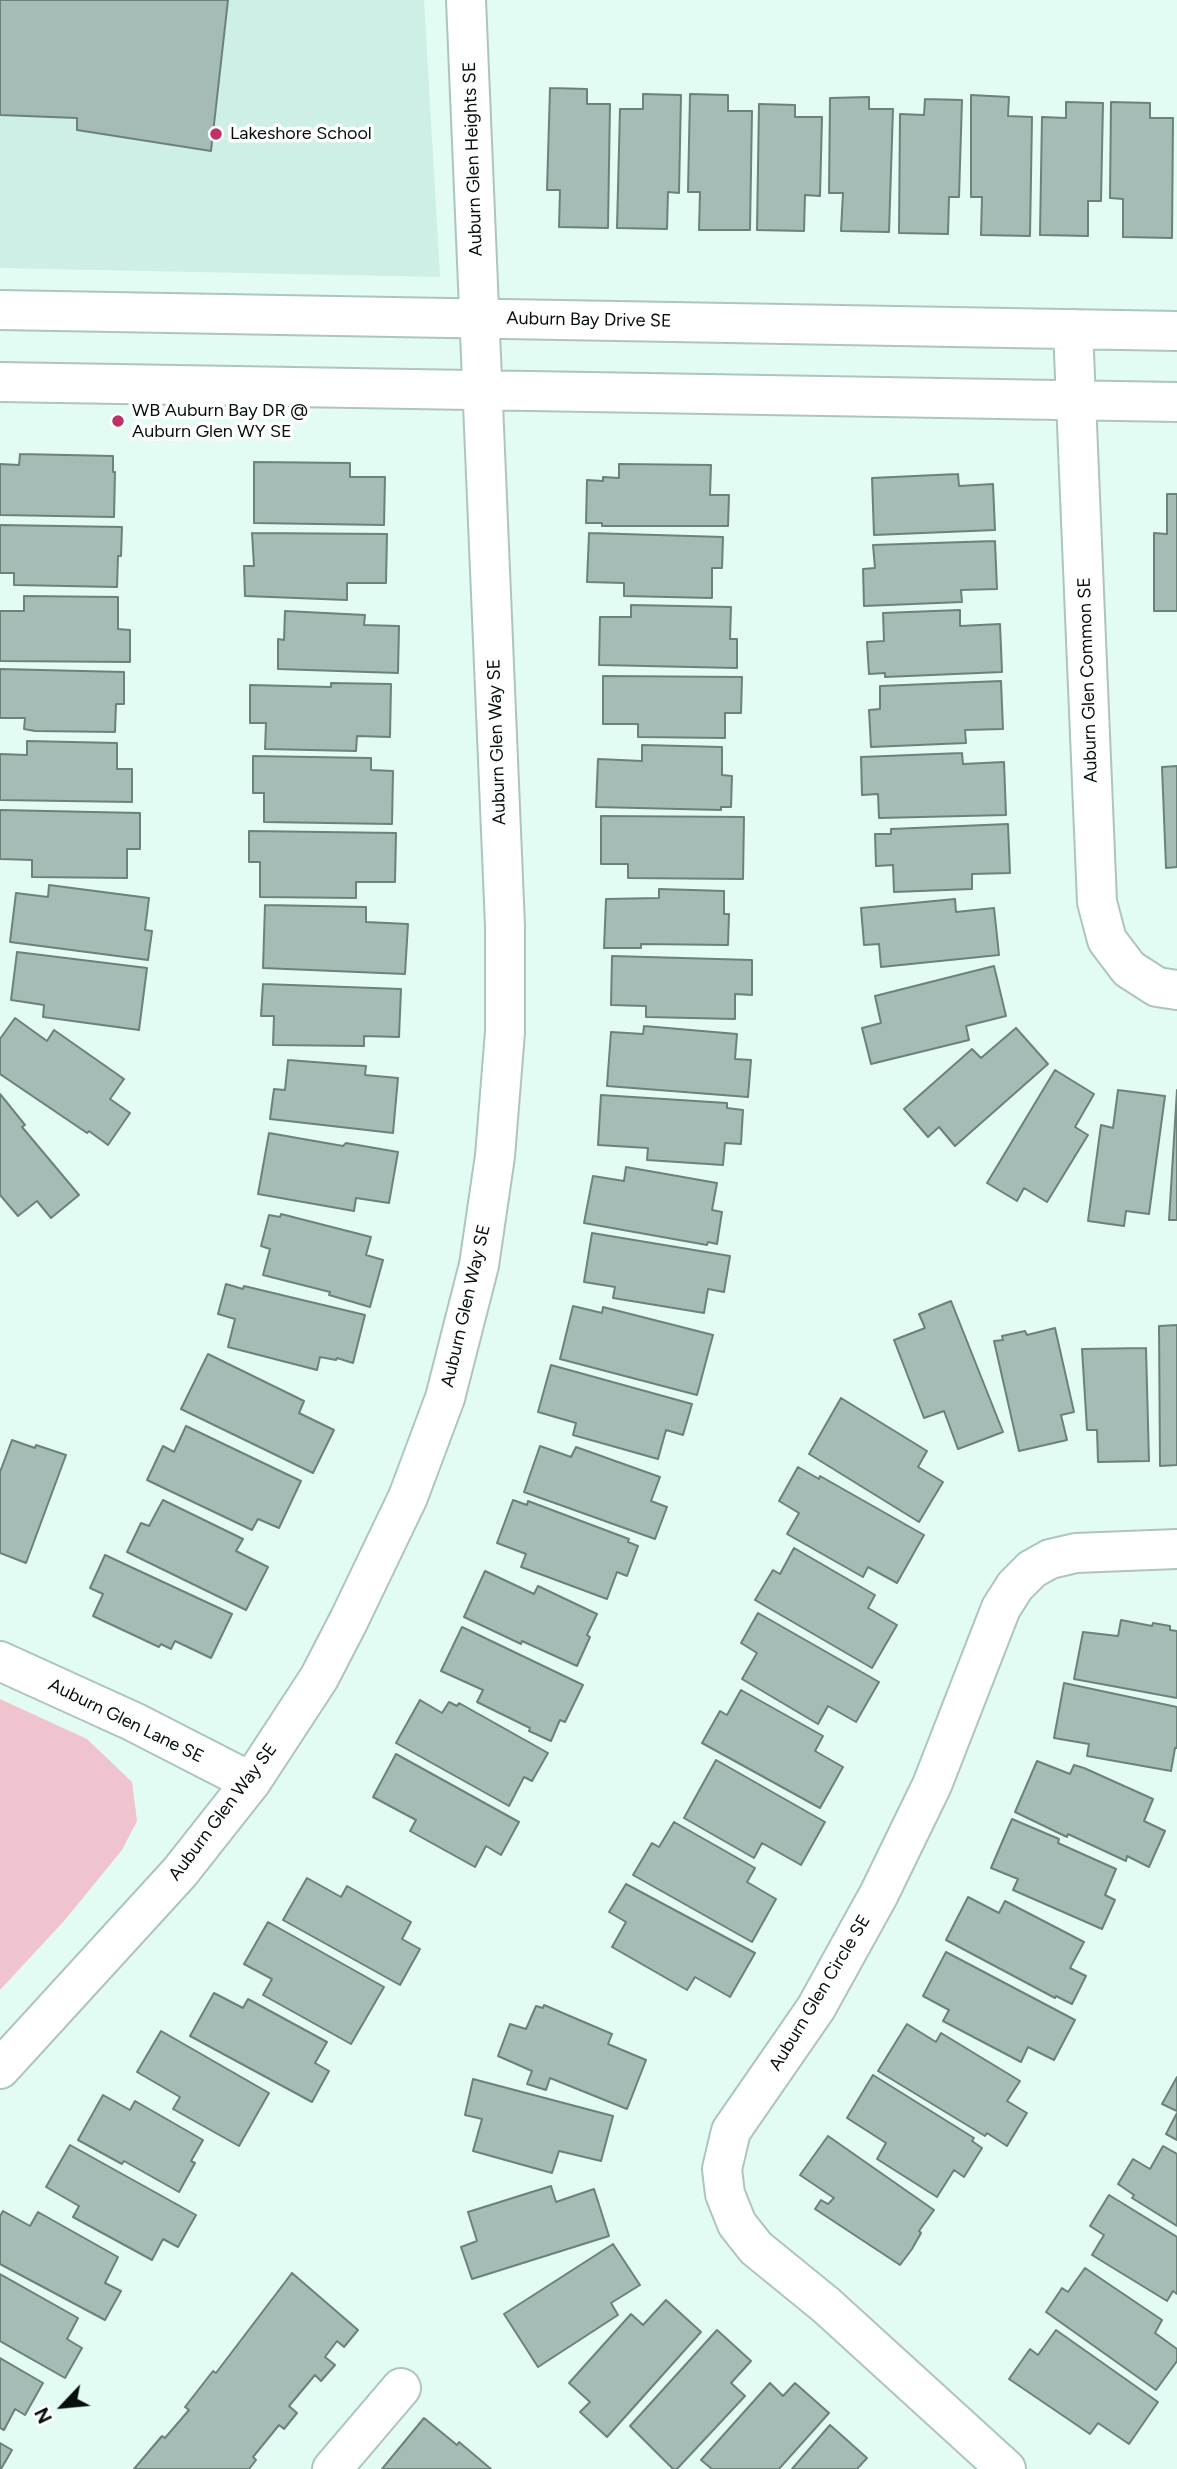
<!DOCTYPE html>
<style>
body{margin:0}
#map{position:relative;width:1177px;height:2469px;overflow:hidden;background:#e2fbf3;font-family:Figtree,sans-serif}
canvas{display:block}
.north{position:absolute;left:28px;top:2371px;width:70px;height:70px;-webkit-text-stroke:5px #fff;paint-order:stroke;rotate:244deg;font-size:19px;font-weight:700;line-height:28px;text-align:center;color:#060f0c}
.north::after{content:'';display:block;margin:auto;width:24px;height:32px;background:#060f0c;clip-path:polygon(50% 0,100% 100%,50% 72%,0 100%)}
</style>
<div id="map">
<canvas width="1177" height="2469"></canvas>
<div class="north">N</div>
</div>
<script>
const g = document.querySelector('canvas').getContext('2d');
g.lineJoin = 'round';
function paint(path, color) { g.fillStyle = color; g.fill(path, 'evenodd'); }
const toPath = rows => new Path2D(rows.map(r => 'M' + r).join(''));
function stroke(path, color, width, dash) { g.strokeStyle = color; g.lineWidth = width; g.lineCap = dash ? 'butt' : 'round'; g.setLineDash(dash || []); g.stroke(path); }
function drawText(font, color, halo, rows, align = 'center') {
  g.font = font + ' Figtree,sans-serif'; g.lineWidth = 7; g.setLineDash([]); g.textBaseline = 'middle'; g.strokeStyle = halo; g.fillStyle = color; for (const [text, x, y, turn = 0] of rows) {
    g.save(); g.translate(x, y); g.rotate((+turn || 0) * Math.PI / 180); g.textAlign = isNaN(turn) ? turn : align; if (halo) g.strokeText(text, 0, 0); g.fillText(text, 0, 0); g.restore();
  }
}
paint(toPath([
 [0,0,424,0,440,277,0,268]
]), '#cdefe5');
paint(toPath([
 [0,1699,87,1739,132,1782,137,1821,122,1850,64,1921,0,1990]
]), '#f0c4cf');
const building = toPath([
 [0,0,228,0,211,151,77,130,77,118,0,115,0,0],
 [550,88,587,89,587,104,610,104,608,228,559,227,560,190,547,190,550,88],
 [643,94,681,95,679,193,668,192,667,229,617,228,620,109,643,109,643,94],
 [690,94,728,95,728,111,752,111,750,230,699,230,700,192,688,192,690,94],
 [971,95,1009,97,1008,116,1032,117,1030,236,981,235,982,197,971,197,971,95],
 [869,97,869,109,893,109,889,232,841,231,843,193,829,193,830,98,869,97],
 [925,99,962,100,959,197,949,197,948,234,899,233,900,114,924,115,925,99],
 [1066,102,1103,103,1101,201,1088,201,1088,236,1040,235,1042,117,1066,118,1066,102],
 [1111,102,1150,103,1150,118,1173,118,1172,238,1123,237,1123,199,1110,198,1111,102],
 [759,104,795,105,795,117,822,117,820,196,805,195,804,231,757,230,759,104],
 [20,454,113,456,113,472,115,472,114,517,0,515,0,464,19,465,20,454],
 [254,462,350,463,350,477,385,477,384,525,254,523,254,462],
 [619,464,711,465,710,495,729,495,728,526,602,526,602,523,586,523,587,480,603,481,603,477,619,478,619,464],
 [958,474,959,486,993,484,995,530,874,535,872,478,958,474],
 [1167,494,1177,494,1177,611,1154,611,1154,533,1167,534,1167,494],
 [0,525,122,527,121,556,118,556,117,587,14,585,14,573,0,573,0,525],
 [252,533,387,534,386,583,347,583,347,600,245,596,244,566,254,566,252,533],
 [589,533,723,537,722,568,712,568,712,598,624,596,624,583,587,582,589,533],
 [995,541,997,589,961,590,962,602,864,606,863,569,875,568,873,545,995,541],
 [24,596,118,597,118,629,130,630,130,662,0,661,0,611,24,611,24,596],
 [631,605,731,607,730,639,737,639,737,668,599,665,600,617,631,617,631,605],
 [960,610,960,626,1000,624,1002,672,885,677,885,673,869,674,867,642,884,641,883,613,960,610],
 [285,611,365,615,364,625,399,626,398,673,278,669,278,639,284,640,285,611],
 [0,669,124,672,124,704,116,704,115,732,35,731,24,729,25,718,0,718,0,669],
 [603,676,742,677,741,713,725,713,725,738,638,737,638,724,603,724,603,676],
 [1001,681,1003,729,965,730,966,743,871,747,869,710,880,709,880,686,1001,681],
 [331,683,391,684,390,737,357,736,356,751,265,749,266,723,250,723,250,685,331,687,331,683],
 [27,741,117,743,117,769,132,769,132,802,0,800,0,754,27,755,27,741],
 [642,745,722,747,722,775,732,776,731,807,721,807,721,810,596,807,598,759,642,761,642,745],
 [962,753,963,764,1004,762,1006,815,879,818,878,794,862,795,861,757,962,753],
 [253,756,371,758,371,770,393,771,392,824,264,822,264,793,253,793,253,756],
 [1177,766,1177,867,1166,868,1162,767,1177,766],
 [0,810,140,813,140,849,127,849,127,878,32,877,32,860,0,859,0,810],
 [601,816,744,817,743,879,628,878,628,864,601,864,601,816],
 [1008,824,1010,873,972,874,972,889,894,892,893,865,876,866,875,834,891,834,891,829,1008,824],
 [249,831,396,833,395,882,356,882,356,898,260,897,260,862,249,862,249,831],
 [49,885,149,898,145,930,152,931,148,960,10,942,16,893,48,897,49,885],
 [659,889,724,891,724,914,729,914,728,945,641,944,641,948,604,948,606,899,659,898,659,889],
 [955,899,956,912,994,908,999,955,881,967,879,944,864,945,861,908,955,899],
 [265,905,366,907,366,922,408,924,405,974,263,968,265,905],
 [17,952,147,968,139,1030,43,1017,44,1005,11,1000,17,952],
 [612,956,752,960,752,995,735,994,735,1019,646,1017,646,1006,611,1005,612,956],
 [994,966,1006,1016,966,1026,969,1040,871,1064,862,1028,881,1023,875,996,994,966],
 [263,984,401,989,399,1037,364,1036,364,1046,273,1045,274,1016,261,1016,263,984],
 [15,1018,47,1041,54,1030,124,1079,110,1099,130,1113,108,1145,89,1131,87,1133,0,1074,0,1039,15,1018],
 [644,1026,737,1034,735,1059,751,1060,748,1097,607,1086,611,1032,643,1034,644,1026],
 [1016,1028,1048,1064,955,1146,939,1127,928,1137,904,1109,972,1049,981,1058,1016,1028],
 [288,1060,366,1066,365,1075,398,1078,393,1133,270,1119,274,1089,285,1090,288,1060],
 [1055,1070,1094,1094,1075,1127,1088,1135,1047,1202,1024,1188,1017,1201,987,1183,1055,1070],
 [1118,1090,1165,1096,1149,1214,1126,1211,1124,1226,1088,1221,1101,1125,1113,1128,1118,1090],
 [1177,1090,1177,1220,1169,1220,1177,1090],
 [0,1094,25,1125,22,1127,79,1195,51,1218,37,1201,18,1216,0,1195,0,1094],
 [601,1095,727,1103,727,1108,743,1110,741,1144,725,1143,723,1165,647,1160,648,1148,598,1145,601,1095],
 [269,1133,343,1146,346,1143,398,1152,389,1203,356,1198,354,1211,258,1194,269,1133],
 [626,1167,717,1183,712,1210,722,1212,717,1244,708,1242,707,1245,584,1223,593,1176,624,1181,626,1167],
 [281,1214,371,1237,366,1255,383,1260,370,1307,329,1295,330,1292,263,1275,270,1249,261,1246,269,1215,280,1217,281,1214],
 [592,1233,730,1256,724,1292,708,1289,704,1313,613,1298,615,1287,584,1282,592,1233],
 [226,1284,243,1289,244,1286,365,1315,353,1363,337,1358,336,1360,320,1357,317,1370,228,1347,235,1319,218,1314,226,1284],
 [951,1301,1003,1432,958,1449,944,1411,924,1418,894,1340,925,1328,919,1314,951,1301],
 [573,1306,602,1313,603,1307,713,1335,697,1395,560,1359,573,1306],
 [1177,1325,1177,1465,1160,1466,1159,1326,1177,1325],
 [1055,1328,1074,1412,1061,1415,1067,1440,1019,1451,994,1341,1003,1340,1002,1336,1025,1331,1027,1335,1055,1328],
 [1146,1348,1149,1461,1098,1462,1097,1430,1087,1430,1082,1349,1146,1348],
 [208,1354,304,1401,299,1413,334,1430,313,1473,181,1409,208,1354],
 [551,1365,692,1404,683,1435,666,1430,658,1459,573,1435,576,1423,538,1412,551,1365],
 [841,1398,927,1451,918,1467,943,1482,919,1522,809,1454,841,1398],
 [186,1426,301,1481,279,1528,258,1519,252,1530,147,1480,163,1446,174,1452,186,1426],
 [12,1440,35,1448,36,1445,66,1455,26,1563,0,1553,0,1472,12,1440],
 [540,1446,571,1457,576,1447,660,1477,651,1501,667,1507,655,1539,524,1492,540,1446],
 [798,1467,819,1479,820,1476,924,1535,897,1583,868,1567,863,1577,787,1534,799,1513,779,1501,798,1467],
 [163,1500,243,1539,236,1551,268,1567,246,1610,127,1552,141,1523,149,1526,163,1500],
 [513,1500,527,1505,528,1501,629,1539,628,1542,638,1546,627,1576,617,1572,607,1599,521,1567,526,1554,497,1543,513,1500],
 [794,1548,875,1595,868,1608,897,1625,872,1668,755,1600,773,1570,780,1574,794,1548],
 [105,1555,232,1614,211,1658,175,1641,171,1649,161,1644,159,1647,93,1616,103,1594,90,1588,105,1555],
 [485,1571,534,1594,538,1586,597,1614,587,1635,590,1637,577,1666,522,1641,521,1644,464,1617,485,1571],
 [758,1613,879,1682,856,1722,828,1706,818,1724,742,1679,757,1653,741,1643,758,1613],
 [1121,1620,1152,1626,1153,1623,1170,1626,1170,1630,1177,1631,1177,1698,1074,1679,1083,1632,1118,1636,1121,1620],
 [462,1627,583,1685,565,1722,560,1720,551,1741,529,1731,530,1728,477,1702,483,1690,441,1671,462,1627],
 [1064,1683,1177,1707,1177,1748,1175,1748,1171,1771,1087,1756,1089,1744,1054,1738,1064,1683],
 [741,1690,823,1736,815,1751,843,1767,820,1808,702,1743,720,1711,727,1715,741,1690],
 [420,1700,442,1713,449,1702,457,1706,459,1703,548,1753,532,1781,524,1777,509,1806,396,1743,420,1700],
 [396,1754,519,1822,501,1855,486,1846,475,1867,410,1831,416,1820,373,1797,396,1754],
 [716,1760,825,1822,801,1865,762,1843,754,1858,684,1818,716,1760],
 [1037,1761,1070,1774,1074,1765,1084,1768,1153,1799,1144,1821,1165,1831,1149,1867,1127,1856,1126,1861,1068,1834,1067,1837,1015,1812,1037,1761],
 [1012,1819,1059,1839,1058,1843,1116,1869,1105,1895,1115,1900,1102,1929,1013,1890,1018,1879,991,1868,1012,1819],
 [674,1822,755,1868,747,1882,776,1899,752,1942,633,1875,652,1843,659,1847,674,1822],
 [307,1878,341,1897,347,1886,411,1922,402,1939,420,1949,400,1985,283,1920,307,1878],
 [626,1884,755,1953,730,1997,695,1977,687,1990,612,1947,626,1922,609,1912,626,1884],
 [968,1897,999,1913,1005,1901,1084,1942,1070,1968,1086,1976,1072,2004,1056,1996,1055,1998,946,1940,968,1897],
 [268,1922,384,1987,351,2044,263,1995,272,1979,244,1964,268,1922],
 [946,1952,1075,2020,1054,2060,1028,2047,1021,2062,943,2021,949,2010,923,1996,946,1952],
 [214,1993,243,2008,248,1999,327,2042,315,2063,329,2071,312,2102,190,2036,214,1993],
 [544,2005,612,2034,608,2044,646,2060,627,2109,550,2078,546,2090,527,2084,532,2071,498,2056,510,2024,526,2029,536,2006,543,2008,544,2005],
 [907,2024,936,2042,941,2033,1020,2081,1007,2101,1027,2113,1007,2146,987,2133,985,2136,878,2071,907,2024],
 [161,2031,269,2093,239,2146,173,2109,180,2097,137,2072,161,2031],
 [873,2075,974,2138,972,2141,982,2148,964,2177,954,2170,937,2197,877,2159,886,2143,847,2118,873,2075],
 [1177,2077,1177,2111,1162,2104,1177,2077],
 [473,2079,613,2116,601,2161,559,2151,552,2173,473,2151,482,2119,465,2115,473,2079],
 [103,2095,130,2110,135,2101,203,2140,191,2161,195,2163,179,2192,124,2161,122,2164,78,2140,103,2095],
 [1177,2113,1177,2140,1166,2134,1177,2113],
 [828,2136,934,2210,919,2231,921,2233,912,2249,900,2265,815,2209,821,2200,828,2204,834,2198,800,2175,828,2136],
 [70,2145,196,2215,178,2247,163,2239,152,2260,73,2217,79,2206,46,2187,70,2145],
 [1163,2146,1177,2154,1177,2226,1132,2198,1134,2195,1118,2184,1133,2159,1150,2169,1163,2146],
 [551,2186,556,2202,594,2189,609,2236,472,2279,461,2247,477,2241,468,2212,551,2186],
 [1109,2195,1177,2237,1177,2294,1173,2291,1167,2301,1092,2255,1104,2235,1090,2226,1109,2195],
 [3,2211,30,2226,38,2212,118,2257,105,2283,121,2291,105,2320,0,2264,0,2216,3,2211],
 [613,2244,640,2285,611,2303,618,2315,538,2367,504,2314,613,2244],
 [1085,2268,1162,2320,1155,2333,1177,2349,1177,2361,1156,2390,1046,2312,1062,2288,1068,2292,1085,2268],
 [292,2273,358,2330,344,2347,337,2341,325,2357,335,2365,321,2381,315,2375,289,2406,297,2413,284,2429,279,2425,253,2457,256,2460,249,2469,134,2469,162,2436,165,2438,189,2410,185,2407,213,2371,216,2373,292,2273],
 [0,2274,78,2318,67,2339,82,2348,65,2378,0,2341,0,2274],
 [666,2300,701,2332,607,2437,580,2412,590,2402,569,2383,631,2314,643,2325,666,2300],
 [717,2330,751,2361,731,2383,745,2396,677,2469,673,2469,630,2426,717,2330],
 [1056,2330,1158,2402,1129,2444,1098,2423,1090,2434,1009,2379,1030,2349,1038,2355,1056,2330],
 [0,2358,43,2383,25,2415,15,2409,4,2430,0,2428,0,2358],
 [770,2383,783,2396,795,2383,829,2413,779,2469,712,2469,701,2460,770,2383],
 [424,2418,457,2445,459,2442,491,2469,382,2469,424,2418],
 [830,2425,867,2458,857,2469,792,2469,830,2425],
 [0,2443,12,2450,1,2469,0,2469,0,2443]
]);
paint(building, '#a4bcb5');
stroke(building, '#6b827b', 2);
const minor = toPath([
 [0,310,1177,331],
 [1073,329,1097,902,1107,940,1129,969,1157,987,1177,990],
 [0,382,1177,402],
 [0,1661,134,1722,251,1782],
 [0,2069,180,1872,251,1782,319,1678,349,1620,408,1497,445,1398,479,1265,495,1156,505,1032,505,926,466,0],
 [332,2469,401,2388],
 [1006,2469,826,2305,756,2248,737,2224,725,2194,722,2169,731,2131,816,2008,879,1894,932,1785,1001,1608,1015,1586,1032,1569,1050,1559,1076,1553,1177,1549]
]);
stroke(minor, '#adc5bd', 42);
stroke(minor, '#fff', 38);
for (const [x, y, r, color] of [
 [216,134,7,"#be3268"],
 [118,421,7,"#be3268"]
]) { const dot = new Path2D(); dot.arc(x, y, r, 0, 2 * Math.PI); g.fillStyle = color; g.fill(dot); stroke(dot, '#fff', 2.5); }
drawText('18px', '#060f0c', '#fff', [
 ["Lakeshore School",230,134],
 ["WB Auburn Bay DR @",132,411],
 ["Auburn Glen WY SE",132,432]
], 'left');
drawText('18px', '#060f0c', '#fff', [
 ["Auburn Glen Heights SE",473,159,-92],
 ["Auburn Bay Drive SE",589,320,1],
 ["Auburn Glen Common SE",1088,680,-92],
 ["Auburn Glen Way SE",497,742,-92],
 ["Auburn Glen Way SE",466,1306,-77],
 ["Auburn Glen Lane SE",126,1721,26],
 ["Auburn Glen Way SE",223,1812,-53],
 ["Auburn Glen Circle SE",820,1993,-59]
]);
</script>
